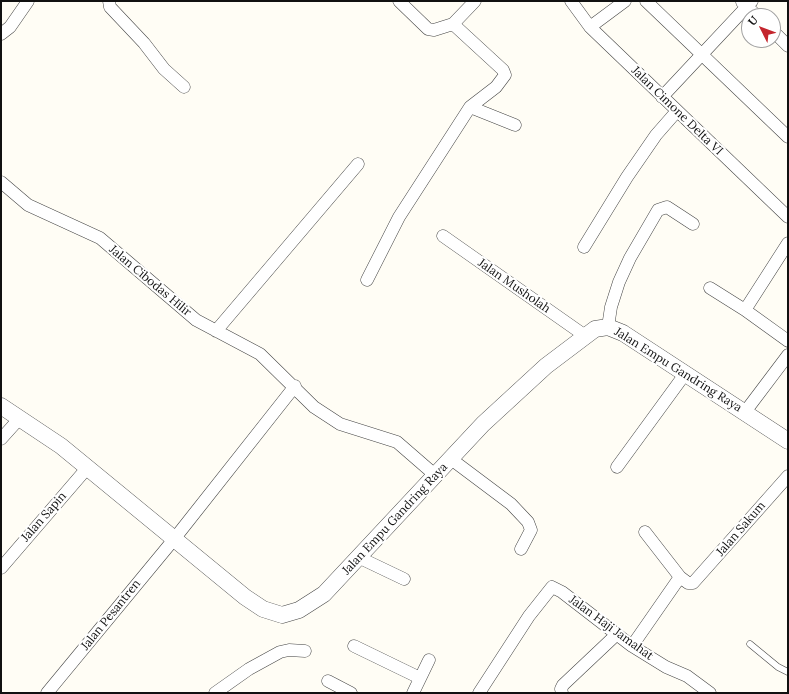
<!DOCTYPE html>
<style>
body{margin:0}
#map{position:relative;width:789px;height:694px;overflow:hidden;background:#fffdf5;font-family:Lora,serif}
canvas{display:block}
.frame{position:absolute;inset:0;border:2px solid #111;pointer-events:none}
.north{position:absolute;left:741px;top:8px;width:40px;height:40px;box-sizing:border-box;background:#fff;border:1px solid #a0a0a0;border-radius:50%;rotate:312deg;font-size:11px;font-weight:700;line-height:16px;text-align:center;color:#111}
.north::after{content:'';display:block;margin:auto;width:14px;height:18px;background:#c4262e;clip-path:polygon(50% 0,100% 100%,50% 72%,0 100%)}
</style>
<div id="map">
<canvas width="789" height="694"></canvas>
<div class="frame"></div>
<div class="north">U</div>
</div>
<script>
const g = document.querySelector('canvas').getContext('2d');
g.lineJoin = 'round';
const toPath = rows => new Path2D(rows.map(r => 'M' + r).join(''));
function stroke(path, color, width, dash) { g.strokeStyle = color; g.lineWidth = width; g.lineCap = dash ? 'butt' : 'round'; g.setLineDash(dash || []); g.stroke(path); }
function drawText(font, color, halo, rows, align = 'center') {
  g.font = font + ' Lora,serif'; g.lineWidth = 4; g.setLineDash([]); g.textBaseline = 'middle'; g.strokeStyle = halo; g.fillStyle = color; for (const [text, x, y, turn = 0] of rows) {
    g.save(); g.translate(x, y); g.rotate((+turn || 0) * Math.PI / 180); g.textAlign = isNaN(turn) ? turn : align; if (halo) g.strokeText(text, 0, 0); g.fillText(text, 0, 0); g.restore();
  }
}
const service = toPath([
 [750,644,778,667,788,672]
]);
const minor = toPath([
 [109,1,110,7,144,43,164,69,184,87],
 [399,1,428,29,434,30,453,24,475,1],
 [571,1,590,27,788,217],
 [646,1,788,137],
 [742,2,757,16],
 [590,27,625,1],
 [773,31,788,46],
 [1,34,10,27,28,1],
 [662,97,752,1],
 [470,107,515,125],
 [1,182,28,205,100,238,196,320,260,354,314,407,340,424,397,442,435,475],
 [443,236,584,335],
 [584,247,627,177,656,135,677,111],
 [367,280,399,217,470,107,496,87,505,75,503,70,453,24],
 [710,288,745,310,788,341],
 [745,310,788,243],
 [608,327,611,307,619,282,630,258,658,210,667,207,693,224],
 [216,331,358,164],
 [745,412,788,355],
 [1,439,19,419],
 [451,459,511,504,528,522,531,530,521,549],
 [617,467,685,374],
 [645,532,680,577,688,583,693,583,788,476],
 [360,558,404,579],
 [1,568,88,467],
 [354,646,420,678],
 [632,646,680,577],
 [328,681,351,693],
 [47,693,175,538,295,386],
 [215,693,249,669,280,652,289,650,305,651],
 [413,693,429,660],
 [479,693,529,616,552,587,562,592,632,646,666,667,687,676,710,693],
 [562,693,561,689,563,685,617,634]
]);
const tertiary = toPath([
 [1,406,61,446,245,597,263,609,282,615,299,610,324,594,483,424,546,366,595,329,608,327,623,333,788,441]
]);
stroke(service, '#444', 7);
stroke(minor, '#444', 13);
stroke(tertiary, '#444', 17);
stroke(service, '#fff', 6);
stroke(minor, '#fff', 12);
stroke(tertiary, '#fff', 16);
drawText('12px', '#111', '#fff', [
 ["Jalan Cimone Delta VI",677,111,44],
 ["Jalan Cibodas Hilir",150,281,40],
 ["Jalan Musholah",514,286,35],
 ["Jalan Empu Gandring Raya",678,370,32],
 ["Jalan Sapin",44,517,-49],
 ["Jalan Empu Gandring Raya",395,519,-47],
 ["Jalan Sakum",741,529,-49],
 ["Jalan Pesantren",111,615,-51],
 ["Jalan Haji Jamahat",611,628,36]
]);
</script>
